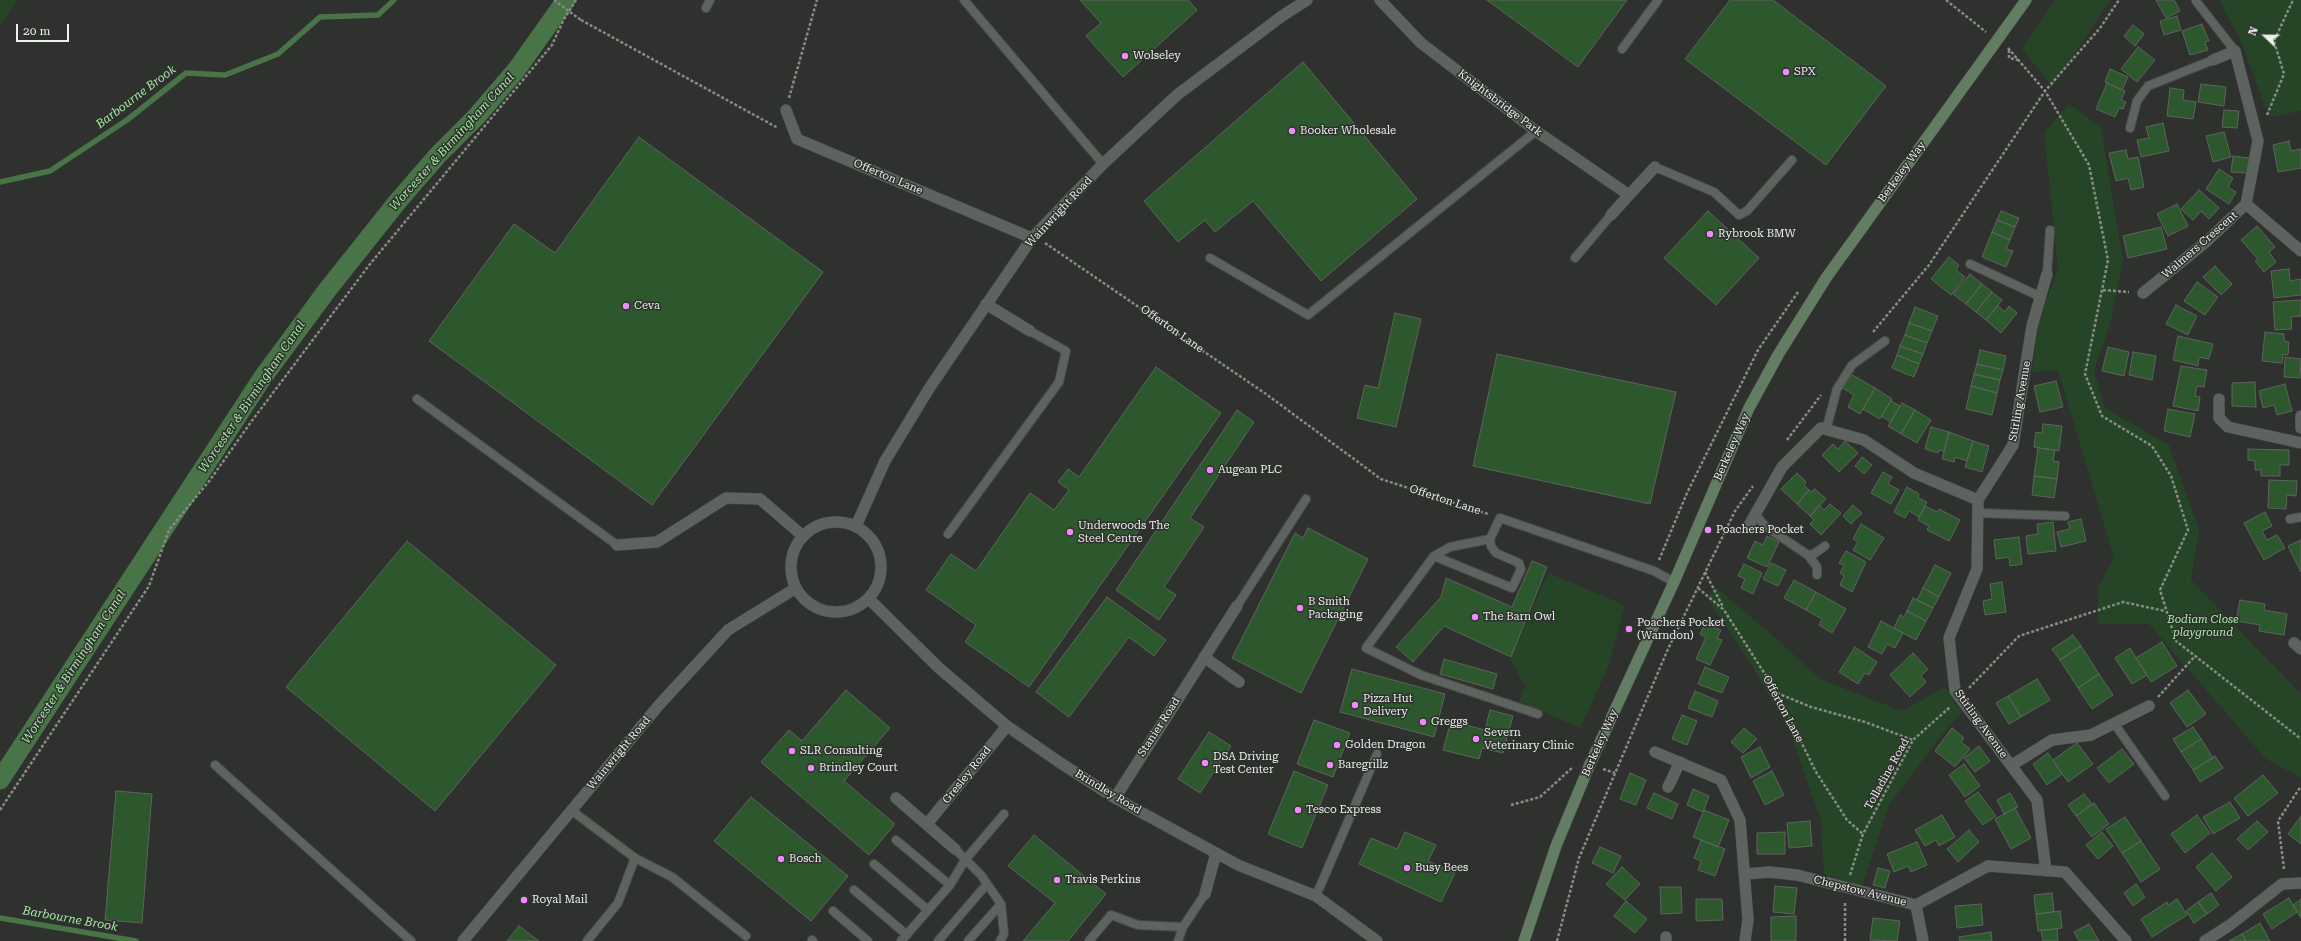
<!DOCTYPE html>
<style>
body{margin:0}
#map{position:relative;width:2301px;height:941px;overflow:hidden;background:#2e312d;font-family:"Roboto Serif",serif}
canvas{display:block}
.north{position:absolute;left:2245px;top:16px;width:40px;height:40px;-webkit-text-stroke:3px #2e312d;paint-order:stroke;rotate:292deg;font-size:11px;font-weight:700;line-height:16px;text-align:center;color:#ecefec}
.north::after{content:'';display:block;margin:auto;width:14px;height:18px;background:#ecefec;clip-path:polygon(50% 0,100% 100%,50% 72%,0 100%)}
.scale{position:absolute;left:16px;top:24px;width:53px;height:18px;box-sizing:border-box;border:2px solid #ecefec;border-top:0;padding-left:5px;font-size:12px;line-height:14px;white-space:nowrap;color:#ecefec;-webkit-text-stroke:3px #2e312d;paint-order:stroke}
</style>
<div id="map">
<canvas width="2301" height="941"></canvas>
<div class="north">N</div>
<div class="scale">20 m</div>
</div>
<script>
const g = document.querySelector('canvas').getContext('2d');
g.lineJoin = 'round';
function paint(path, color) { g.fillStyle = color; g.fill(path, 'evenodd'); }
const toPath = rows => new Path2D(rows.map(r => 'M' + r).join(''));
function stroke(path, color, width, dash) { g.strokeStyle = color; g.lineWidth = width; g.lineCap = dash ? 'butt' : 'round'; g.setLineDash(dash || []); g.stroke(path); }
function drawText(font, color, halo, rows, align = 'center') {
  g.font = font + ' "Roboto Serif",serif'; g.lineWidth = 3; g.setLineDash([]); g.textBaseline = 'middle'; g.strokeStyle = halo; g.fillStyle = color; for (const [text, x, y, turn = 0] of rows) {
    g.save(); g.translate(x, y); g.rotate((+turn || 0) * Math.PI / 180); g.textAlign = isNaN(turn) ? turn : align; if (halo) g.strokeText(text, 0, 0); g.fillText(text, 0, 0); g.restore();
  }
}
paint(toPath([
 [0,0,18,0,0,25],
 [2055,0,2110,0,2053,87,2022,49],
 [2219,0,2301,0,2301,111,2269,117,2241,41],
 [2069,104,2101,127,2123,261,2110,324,2094,371,2105,408,2169,445,2199,530,2191,580,2301,694,2301,778,2266,759,2149,624,2098,624,2098,588,2114,558,2058,370,2032,372,2039,321,2058,268,2044,132],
 [1548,573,1625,605,1609,665,1580,728,1519,701,1525,686,1510,659],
 [1714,586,1770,633,1820,679,1902,711,1945,687,1962,712,1940,737,1889,805,1862,886,1824,874,1821,821,1790,732,1750,663,1708,599]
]), '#264526');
stroke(toPath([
 [0,182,50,171,127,120,186,73,225,75,278,54,320,17,378,15,394,0],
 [0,918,136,941]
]), '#487448', 5.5);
stroke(toPath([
 [0,780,263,377,328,289,398,201,438,155,476,117,517,69,566,0]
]), '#487448', 19);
const building = toPath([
 [1080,0,1188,0,1197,10,1123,77,1086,36,1101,23,1080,0],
 [1487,0,1627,0,1578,67,1487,0],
 [1730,0,1773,0,1886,86,1826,165,1685,59,1730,0],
 [2156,0,2174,0,2180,11,2166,18,2156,0],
 [2177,16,2181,30,2164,35,2160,21,2177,16],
 [2202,24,2209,41,2205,42,2208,50,2190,55,2182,31,2202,24],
 [2133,25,2144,34,2135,46,2124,36,2133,25],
 [2138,47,2155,60,2137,82,2121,69,2138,47],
 [1303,62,1417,199,1321,281,1253,201,1215,232,1205,220,1178,242,1144,201,1303,62],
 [2110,69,2128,77,2122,90,2105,82,2110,69],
 [2107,83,2125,91,2121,100,2126,102,2123,109,2119,108,2115,117,2096,109,2107,83],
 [2201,84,2226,87,2224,106,2198,102,2201,84],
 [2170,88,2184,90,2183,100,2196,102,2193,119,2167,116,2170,88],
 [2224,110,2239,111,2237,128,2222,127,2224,110],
 [2163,123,2169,151,2141,157,2137,140,2149,138,2146,127,2163,123],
 [2224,132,2231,157,2213,162,2206,136,2224,132],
 [639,137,823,272,652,505,429,341,514,224,555,253,639,137],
 [2289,141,2291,151,2301,149,2301,168,2278,172,2273,145,2289,141],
 [2126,150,2128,159,2138,157,2144,187,2131,190,2128,178,2116,181,2109,153,2126,150],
 [2233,156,2249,158,2247,173,2231,172,2233,156],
 [2219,169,2233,178,2228,187,2236,192,2229,204,2206,189,2219,169],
 [2199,190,2219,208,2209,219,2201,211,2193,220,2181,209,2199,190],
 [2177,204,2188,226,2168,236,2157,214,2177,204],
 [1708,211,1759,258,1716,305,1664,258,1708,211],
 [2001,211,2019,218,2015,227,1997,220,2001,211],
 [1997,220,2015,227,2010,240,1992,232,1997,220],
 [2257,226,2275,247,2269,252,2276,262,2264,272,2255,261,2258,259,2241,240,2257,226],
 [2161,227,2167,249,2128,258,2123,236,2161,227],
 [1992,232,2010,240,2006,249,2013,251,2006,267,1982,257,1992,232],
 [1949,257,1959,265,1956,270,1965,277,1951,295,1931,279,1949,257],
 [2215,266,2232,284,2221,295,2203,277,2215,266],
 [2289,269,2290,281,2301,279,2301,295,2274,298,2271,271,2289,269],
 [1970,274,1982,284,1966,304,1953,294,1970,274],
 [2197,282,2218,297,2205,315,2184,301,2197,282],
 [1982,284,1992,292,1976,312,1966,304,1982,284],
 [1992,292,2002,300,1986,320,1976,312,1992,292],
 [2301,300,2301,316,2291,317,2292,329,2275,330,2273,302,2301,300],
 [2176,305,2197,316,2188,335,2166,324,2176,305],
 [1998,306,2005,312,2009,306,2017,313,2001,333,1986,320,1998,306],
 [1915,307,1938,316,1932,331,1909,323,1915,307],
 [1395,313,1421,319,1396,427,1357,418,1365,385,1378,388,1395,313],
 [1909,323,1932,331,1927,343,1905,335,1909,323],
 [2265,332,2284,334,2284,341,2289,342,2288,355,2283,354,2282,363,2262,361,2265,332],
 [1905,335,1927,343,1923,354,1900,346,1905,335],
 [2178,336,2213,344,2209,359,2199,357,2198,366,2173,360,2178,336],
 [1900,346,1923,354,1919,364,1897,355,1900,346],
 [2108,347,2129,352,2124,376,2102,371,2108,347],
 [1980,350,2006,356,2003,370,1977,364,1980,350],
 [2133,352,2156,356,2152,380,2129,375,2133,352],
 [1497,354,1676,392,1650,504,1473,466,1497,354],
 [1897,355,1919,364,1914,377,1892,368,1897,355],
 [2285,357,2301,359,2300,378,2284,377,2285,357],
 [1977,364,2003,370,2000,380,1974,374,1977,364],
 [2181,366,2207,370,2204,387,2197,386,2195,396,2200,397,2198,411,2173,406,2181,366],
 [1156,367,1221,413,1029,687,965,642,976,625,926,590,951,554,976,571,1030,493,1054,510,1069,490,1058,482,1068,469,1079,477,1156,367],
 [1849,373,1875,388,1860,414,1848,407,1854,395,1841,387,1849,373],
 [1974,374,2000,380,1997,393,1971,386,1974,374],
 [2056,381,2063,407,2040,412,2034,386,2056,381],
 [2255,382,2256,407,2232,406,2232,383,2255,382],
 [2285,384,2292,411,2277,415,2274,405,2263,408,2259,391,2285,384],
 [1971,386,1997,393,1992,415,1966,409,1971,386],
 [1875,388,1892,399,1880,419,1863,409,1875,388],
 [1891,401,1900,406,1891,422,1881,416,1891,401],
 [1902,403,1915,410,1901,434,1888,426,1902,403],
 [2168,409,2195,414,2190,437,2164,431,2168,409],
 [1237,410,1254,422,1190,518,1204,527,1164,587,1176,595,1159,620,1116,590,1237,410],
 [1915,410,1931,420,1917,443,1901,434,1915,410],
 [2043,424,2062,426,2059,451,2034,447,2036,432,2042,433,2043,424],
 [1931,427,1949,432,1944,451,1939,450,1938,453,1925,449,1931,427],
 [1949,432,1973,441,1967,461,1955,457,1954,462,1942,459,1949,432],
 [1845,441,1858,453,1839,472,1822,455,1833,444,1838,449,1845,441],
 [1973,441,1989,446,1982,472,1965,467,1973,441],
 [2038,448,2055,450,2053,461,2059,462,2057,479,2034,476,2038,448],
 [2248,449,2289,450,2289,465,2280,465,2280,476,2261,476,2261,470,2255,470,2255,461,2248,460,2248,449],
 [1862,457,1872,465,1864,474,1855,466,1862,457],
 [1883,472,1892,477,1888,484,1899,490,1891,504,1871,493,1883,472],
 [1797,473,1806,482,1804,485,1809,490,1797,504,1781,489,1797,473],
 [2034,476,2057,479,2054,498,2032,495,2034,476],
 [2269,480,2297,481,2296,496,2287,495,2286,509,2268,508,2269,480],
 [1907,487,1919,494,1918,498,1927,502,1919,517,1909,511,1905,518,1894,512,1907,487],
 [1815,489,1826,499,1810,516,1797,504,1809,490,1811,492,1815,489],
 [1830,504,1841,513,1821,535,1810,524,1814,520,1810,516,1819,505,1824,510,1830,504],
 [1853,505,1862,513,1851,524,1843,516,1853,505],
 [1925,506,1937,512,1939,509,1960,520,1949,541,1927,530,1929,526,1918,520,1925,506],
 [2265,512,2272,526,2262,531,2267,540,2277,535,2285,548,2264,560,2244,523,2265,512],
 [2081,519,2086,541,2061,547,2057,532,2070,529,2068,522,2081,519],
 [2053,522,2056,551,2028,554,2026,536,2038,534,2037,524,2053,522],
 [1861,524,1884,538,1870,560,1853,550,1858,542,1853,539,1861,524],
 [1308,528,1368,559,1301,693,1232,658,1295,533,1303,538,1308,528],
 [1767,536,1779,542,1767,567,1747,558,1755,541,1763,545,1767,536],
 [2019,537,2022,564,2010,566,2009,557,1996,559,1994,540,2019,537],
 [2301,540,2301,572,2288,546,2301,540],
 [407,541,556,665,435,811,286,687,407,541],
 [1846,551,1866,562,1852,592,1840,585,1844,576,1840,573,1844,566,1839,563,1846,551],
 [1532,561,1547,567,1511,657,1444,626,1413,662,1396,647,1441,597,1446,578,1512,607,1532,561],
 [1771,563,1786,570,1778,586,1763,579,1771,563],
 [1744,564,1762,573,1753,594,1741,588,1745,579,1738,576,1744,564],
 [1935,565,1951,573,1939,597,1923,588,1935,565],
 [1794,580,1816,592,1806,610,1784,598,1794,580],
 [2002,582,2006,612,1985,615,1983,601,1992,599,1990,584,2002,582],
 [1923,588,1939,597,1933,608,1917,600,1923,588],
 [1816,592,1846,609,1832,633,1819,625,1822,619,1806,610,1816,592],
 [1107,597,1166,640,1154,656,1129,637,1069,717,1036,692,1107,597],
 [1913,598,1933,608,1926,621,1907,611,1913,598],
 [2240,600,2265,604,2264,610,2287,614,2284,635,2259,631,2260,625,2236,621,2240,600],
 [1907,611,1926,621,1916,640,1894,628,1900,615,1904,617,1907,611],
 [1881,621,1903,633,1895,648,1887,644,1882,654,1868,647,1881,621],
 [1705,624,1721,630,1717,638,1722,640,1710,665,1696,659,1706,637,1700,634,1705,624],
 [2073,635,2081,646,2060,660,2052,649,2073,635],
 [2162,642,2177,666,2151,682,2136,658,2162,642],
 [2081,646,2099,674,2078,688,2060,660,2081,646],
 [1855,647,1877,662,1869,675,1865,673,1858,684,1839,672,1855,647],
 [2130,648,2147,675,2132,684,2115,658,2130,648],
 [1913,653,1928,669,1921,676,1926,682,1910,697,1890,675,1913,653],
 [1444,659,1497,674,1493,689,1440,674,1444,659],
 [1705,667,1729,677,1722,693,1698,684,1705,667],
 [1352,669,1445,694,1434,737,1340,712,1352,669],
 [2099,674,2113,695,2092,709,2078,688,2099,674],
 [2037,679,2050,700,2021,717,2008,696,2037,679],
 [846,690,890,728,844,781,895,824,869,855,761,762,789,730,802,741,846,690],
 [2188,690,2206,714,2187,727,2170,703,2188,690],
 [1695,691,1718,701,1712,717,1688,708,1695,691],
 [2008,696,2021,717,2009,724,1996,703,2008,696],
 [1490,710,1513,716,1503,753,1482,748,1479,759,1443,750,1451,721,1485,730,1490,710],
 [1682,715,1697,721,1687,745,1672,739,1682,715],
 [1314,720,1350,733,1333,777,1297,764,1314,720],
 [2193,727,2201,739,2181,752,2173,739,2193,727],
 [1744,728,1757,739,1743,753,1731,742,1744,728],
 [1952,728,1964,738,1961,742,1970,749,1955,767,1935,751,1952,728],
 [1209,732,1231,746,1200,793,1178,779,1209,732],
 [2201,739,2213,758,2193,770,2181,752,2201,739],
 [2077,743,2093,764,2068,782,2053,760,2077,743],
 [1979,746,1990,761,1975,772,1964,758,1979,746],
 [1760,747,1770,767,1751,778,1741,757,1760,747],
 [2122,749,2134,764,2109,783,2097,768,2122,749],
 [2048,753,2062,774,2047,785,2033,764,2048,753],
 [2215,756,2223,768,2200,782,2193,770,2215,756],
 [1964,764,1980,786,1965,797,1949,775,1964,764],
 [1294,771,1328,785,1302,848,1268,834,1294,771],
 [1772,771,1784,795,1765,805,1753,781,1772,771],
 [1630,773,1646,780,1636,805,1620,799,1630,773],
 [2263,775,2278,793,2248,816,2234,798,2263,775],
 [1693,789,1709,796,1703,812,1687,805,1693,789],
 [116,791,152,794,142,923,105,920,116,791],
 [1978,792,1996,816,1983,825,1965,801,1978,792],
 [1654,793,1678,804,1672,819,1647,808,1654,793],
 [2010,793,2018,807,2004,814,1997,800,2010,793],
 [2084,794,2092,804,2076,816,2068,805,2084,794],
 [751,797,848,876,811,921,714,841,751,797],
 [2230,802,2240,818,2213,834,2203,817,2230,802],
 [2094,803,2109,824,2092,837,2076,816,2094,803],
 [2015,808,2031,838,2011,849,1995,819,2015,808],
 [1704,810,1729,820,1718,847,1693,837,1704,810],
 [1942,815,1955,837,1939,846,1936,840,1925,846,1915,830,1942,815],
 [2197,815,2210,833,2185,853,2171,834,2197,815],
 [2301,816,2301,844,2288,834,2301,816],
 [2125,817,2141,841,2122,853,2106,829,2125,817],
 [1810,821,1812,846,1789,848,1787,823,1810,821],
 [2257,821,2268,832,2248,850,2237,839,2257,821],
 [1969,830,1979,842,1958,862,1947,849,1969,830],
 [1405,832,1436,845,1428,861,1455,873,1441,902,1359,864,1371,838,1397,849,1405,832],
 [1785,832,1785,854,1757,854,1757,833,1785,832],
 [2102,832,2113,846,2098,859,2086,845,2102,832],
 [1034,835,1106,894,1068,941,1023,941,1055,903,1008,866,1034,835],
 [1701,840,1725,849,1715,876,1698,870,1701,861,1694,858,1701,840],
 [2141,841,2160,869,2141,882,2122,853,2141,841],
 [1917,842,1927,865,1911,872,1908,866,1894,872,1887,854,1917,842],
 [1600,847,1621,856,1613,873,1592,863,1600,847],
 [2212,853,2232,877,2216,891,2196,867,2212,853],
 [1622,867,1640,884,1625,900,1606,884,1622,867],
 [1878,868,1890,871,1885,888,1873,885,1878,868],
 [2136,884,2145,897,2133,906,2124,893,2136,884],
 [1775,886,1797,888,1794,914,1773,912,1775,886],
 [1660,887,1681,887,1682,913,1661,914,1660,887],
 [2052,893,2054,912,2036,914,2034,895,2052,893],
 [2211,893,2219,905,2207,914,2198,902,2211,893],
 [2289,898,2297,912,2272,929,2263,914,2289,898],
 [1696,899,1722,899,1723,920,1696,921,1696,899],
 [2177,899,2187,915,2152,937,2141,919,2167,902,2168,905,2177,899],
 [2301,899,2301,918,2293,905,2301,899],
 [1626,901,1647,919,1635,933,1614,916,1626,901],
 [2198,902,2207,914,2194,923,2186,911,2198,902],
 [1981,904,1983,925,1957,928,1955,906,1981,904],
 [2060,911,2062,928,2038,931,2036,914,2060,911],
 [1796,916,1796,941,1771,941,1771,917,1796,916],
 [1873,918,1900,921,1897,941,1870,940,1873,918],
 [2260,923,2270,941,2246,941,2242,934,2260,923],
 [2089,924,2099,941,2079,941,2074,932,2089,924],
 [519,926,539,941,507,941,519,926],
 [2057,929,2058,941,2043,941,2041,930,2057,929],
 [1991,932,1992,941,1960,941,1959,937,1991,932],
 [2242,934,2246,941,2229,941,2242,934]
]);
paint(building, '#2d582d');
stroke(building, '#5e635e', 1);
const service = toPath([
 [964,0,1103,164],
 [2196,1,2235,51],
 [706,8,710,0],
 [1622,49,1658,0],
 [2130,128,2137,101,2148,86,2213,60],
 [1655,167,1714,192,1739,215,1747,211,1792,160],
 [1210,258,1308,315,1536,131],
 [1575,258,1611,215],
 [1970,264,2041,297],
 [2047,274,2050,230],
 [417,399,617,545],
 [1826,430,1837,389,1852,365,1885,341],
 [1978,513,2065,516],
 [1755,514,1766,527,1808,555,1817,567,1817,575],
 [2290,519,2301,517],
 [948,534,1059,382,1066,351,1030,331],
 [1808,555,1814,554,1825,546],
 [1434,556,1512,588,1521,569,1519,563,1496,553,1491,546,1490,539],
 [1237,606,1306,499],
 [1538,714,1421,675,1366,648,1434,556,1450,547,1490,539,1500,518,1654,571,1674,582],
 [2114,723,2165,796],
 [215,765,411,941],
 [571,810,635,858,672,877,746,936],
 [896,840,950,885],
 [955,849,981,875,1001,904,1004,934,1000,941],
 [874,864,928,910],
 [854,890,907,935],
 [1316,896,1377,754],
 [833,911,868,941],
 [812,940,813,941],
 [587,941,618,903,635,858],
 [901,941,950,885,965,860,1004,814],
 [938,941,987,884],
 [968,941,1001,904],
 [1089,941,1111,915,1138,925,1183,927],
 [1178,941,1183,927,1205,894]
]);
const minor = toPath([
 [1380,0,1421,43,1536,131,1629,195,1611,215],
 [786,110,797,139,1032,238],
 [1629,195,1655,167],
 [2246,204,2301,251],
 [2143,293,2207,241,2246,204,2258,141,2235,51,2213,60],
 [986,304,1030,331],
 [2219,399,2219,418,2228,427,2301,443],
 [2301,416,2301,428],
 '791 567a45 45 0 1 1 90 0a45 45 0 1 1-90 0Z',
 [856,526,885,461,930,387,1032,238,1103,164,1177,95,1282,16,1307,0],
 [1748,527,1782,467,1821,428,1864,440,1914,473,1978,500],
 [617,545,657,542,726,498,760,499,803,536],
 [869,599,939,668,1007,726,1059,762,1115,798,1238,865,1316,896,1377,941],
 [2294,643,2301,649],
 [1204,657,1239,682],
 [1655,752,1721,780,1740,820,1748,920,1745,941],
 [2012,765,2052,740,2091,735,2149,706],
 [1668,787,1680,762],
 [896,798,955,849],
 [1115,798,1237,606],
 [927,824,1007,726],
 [2046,871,2037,800,1955,691,1949,638,1977,569,1978,500,2013,445,2032,326,2047,274],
 [1746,874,1769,872,1797,875,1916,905,1988,866,2065,872,2126,941],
 [1205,894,1216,853],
 [1916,905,1923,941],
 [463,941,659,705,728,630,796,588],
 [1666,941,1666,937],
 [2205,941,2230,925,2282,884,2301,883]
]);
const secondary = toPath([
 [1524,941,1556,846,1590,764,1674,582,1749,408,1778,355,1826,278,2026,0]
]);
stroke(service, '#494c49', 10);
stroke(minor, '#494c49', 12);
stroke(secondary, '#494c49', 12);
stroke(toPath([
 [1946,0,1986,32],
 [581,20,778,128],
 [2008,48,2045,91,2089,165,2108,260,2085,374,2102,416,2152,446,2171,476,2188,530,2160,590,2176,641,2301,739],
 [2009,50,2009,58,2018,60],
 [789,98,817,0],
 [2267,115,2284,74,2274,41,2293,0],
 [1045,243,1266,394,1381,479,1488,514],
 [2103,290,2129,292],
 [1873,332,1929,265,2045,91,2100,28,2119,0],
 [1787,440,1821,395],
 [1659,560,1687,493,1758,350,1798,292],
 [1705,572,1723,607],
 [1698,588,1724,610,1777,693,1816,772,1847,820,1863,834],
 [1969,688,2019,636,2123,602,2165,611],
 [1777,693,1811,707,1865,722,1913,740],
 [2158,697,2195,656],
 [1603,769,1615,773],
 [1511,805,1540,797,1573,767],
 [0,810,149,586,169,530,210,480,251,422,370,264,552,45,564,19,576,0],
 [2284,869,2278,821,2301,786],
 [1850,875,1863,834,1913,740,1950,707],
 [1557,941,1579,858,1668,649,1735,511,1753,486],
 [1845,941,1845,902]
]), '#888b87', 2.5, [3, 2]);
stroke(service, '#5f635f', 8);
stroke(minor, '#5f635f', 11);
stroke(secondary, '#627d62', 11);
stroke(toPath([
 [554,0,581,20]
]), '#888b87', 2.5, [3, 2]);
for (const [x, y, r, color] of [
 [1125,56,4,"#ee8bf8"],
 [1786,72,4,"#ee8bf8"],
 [1292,131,4,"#ee8bf8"],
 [1710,234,4,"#ee8bf8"],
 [626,306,4,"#ee8bf8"],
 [1210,470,4,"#ee8bf8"],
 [1708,530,4,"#ee8bf8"],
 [1070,532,4,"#ee8bf8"],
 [1300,608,4,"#ee8bf8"],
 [1475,617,4,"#ee8bf8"],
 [1629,629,4,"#ee8bf8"],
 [1355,705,4,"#ee8bf8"],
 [1423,722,4,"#ee8bf8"],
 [1476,739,4,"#ee8bf8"],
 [1337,745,4,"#ee8bf8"],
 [792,751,4,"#ee8bf8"],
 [1205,763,4,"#ee8bf8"],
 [1330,765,4,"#ee8bf8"],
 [811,768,4,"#ee8bf8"],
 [1298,810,4,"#ee8bf8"],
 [781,859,4,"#ee8bf8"],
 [1407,868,4,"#ee8bf8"],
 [1057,880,4,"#ee8bf8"],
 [524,900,4,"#ee8bf8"]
]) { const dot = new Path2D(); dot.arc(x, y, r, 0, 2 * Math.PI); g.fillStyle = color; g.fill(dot); stroke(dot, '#2e312d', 1.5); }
drawText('11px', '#ecefec', '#2e312d', [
 ["Wolseley",1133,56],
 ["SPX",1794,72],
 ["Booker Wholesale",1300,131],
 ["Rybrook BMW",1718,234],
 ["Ceva",634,306],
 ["Augean PLC",1218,470],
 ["Underwoods The",1078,526],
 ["Steel Centre",1078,539],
 ["Poachers Pocket",1716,530],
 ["B Smith",1308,602],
 ["Packaging",1308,615],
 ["The Barn Owl",1483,617],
 ["Poachers Pocket",1637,623],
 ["(Warndon)",1637,636],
 ["Pizza Hut",1363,699],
 ["Delivery",1363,712],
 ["Greggs",1431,722],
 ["Severn",1484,733],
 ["Veterinary Clinic",1484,746],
 ["Golden Dragon",1345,745],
 ["SLR Consulting",800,751],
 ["DSA Driving",1213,757],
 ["Test Center",1213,770],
 ["Baregrillz",1338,765],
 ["Brindley Court",819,768],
 ["Tesco Express",1306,810],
 ["Bosch",789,859],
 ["Busy Bees",1415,868],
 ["Travis Perkins",1065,880],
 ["Royal Mail",532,900]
], 'left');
drawText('11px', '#ecefec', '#2e312d', [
 ["Knightsbridge Park",1500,103,37],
 ["Berkeley Way",1902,172,-54],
 ["Offerton Lane",888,177,23],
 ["Wainwright Road",1059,212,-47],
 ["Walmers Crescent",2200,245,-41],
 ["Offerton Lane",1172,329,35],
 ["Stirling Avenue",2020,401,-80],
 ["Berkeley Way",1732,447,-66],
 ["Offerton Lane",1445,500,18],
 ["Offerton Lane",1783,709,62],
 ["Stirling Avenue",1981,724,54],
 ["Stanier Road",1159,727,-57],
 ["Berkeley Way",1600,743,-66],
 ["Wainwright Road",619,753,-50],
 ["Tolladine Road",1887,774,-61],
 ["Gresley Road",967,775,-51],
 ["Brindley Road",1108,792,31],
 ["Chepstow Avenue",1860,891,14]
]);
drawText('italic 11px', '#aceeaa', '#2e312d', [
 ["Bodiam Close",2203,620],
 ["playground",2203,633]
]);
drawText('italic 12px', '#a6e8a4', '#2e312d', [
 ["Barbourne Brook",136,97,-37],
 ["Worcester & Birmingham Canal",452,142,-48],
 ["Worcester & Birmingham Canal",252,397,-56],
 ["Worcester & Birmingham Canal",74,667,-57],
 ["Barbourne Brook",70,919,10]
]);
</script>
